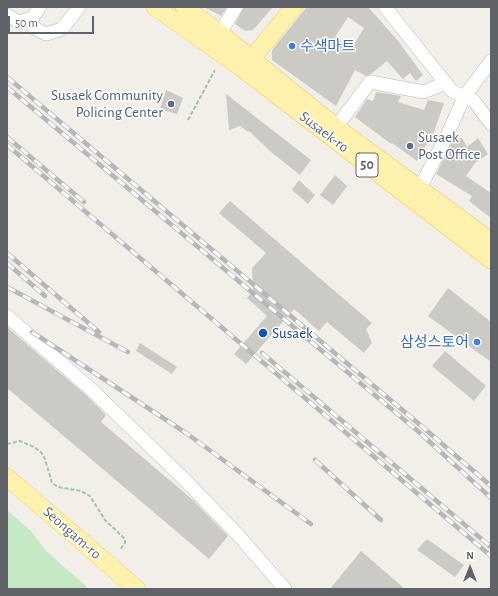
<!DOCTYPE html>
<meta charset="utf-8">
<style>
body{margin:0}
#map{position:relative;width:498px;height:596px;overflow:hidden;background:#f1efe8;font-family:"Alegreya Sans",sans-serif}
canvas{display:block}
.frame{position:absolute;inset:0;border:8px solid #5f6368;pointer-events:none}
.north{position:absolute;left:450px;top:548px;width:40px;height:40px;-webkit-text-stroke:3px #fff;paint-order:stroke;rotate:0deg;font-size:11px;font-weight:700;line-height:16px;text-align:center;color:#5f6368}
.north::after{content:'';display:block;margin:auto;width:14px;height:18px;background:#5f6368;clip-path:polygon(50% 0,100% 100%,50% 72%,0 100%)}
.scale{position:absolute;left:8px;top:16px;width:86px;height:18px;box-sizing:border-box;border:2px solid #5f6368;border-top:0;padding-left:5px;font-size:12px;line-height:14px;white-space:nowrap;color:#5f6368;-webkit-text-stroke:3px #fff;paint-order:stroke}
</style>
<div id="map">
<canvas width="498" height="596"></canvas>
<div class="frame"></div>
<div class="north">N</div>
<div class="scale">50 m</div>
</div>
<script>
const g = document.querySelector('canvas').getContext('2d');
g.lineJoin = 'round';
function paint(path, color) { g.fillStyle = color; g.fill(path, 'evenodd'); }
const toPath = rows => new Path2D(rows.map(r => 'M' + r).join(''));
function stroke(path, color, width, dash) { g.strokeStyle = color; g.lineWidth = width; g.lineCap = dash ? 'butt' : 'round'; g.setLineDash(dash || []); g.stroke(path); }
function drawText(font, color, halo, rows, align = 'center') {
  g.font = font + ' "Alegreya Sans","Noto Sans KR",sans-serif'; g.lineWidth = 3; g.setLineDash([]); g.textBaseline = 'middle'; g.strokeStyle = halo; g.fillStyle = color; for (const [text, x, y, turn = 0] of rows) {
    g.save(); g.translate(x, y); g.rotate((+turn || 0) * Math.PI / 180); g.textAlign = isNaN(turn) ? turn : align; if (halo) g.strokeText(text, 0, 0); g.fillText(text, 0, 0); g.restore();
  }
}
paint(toPath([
 [7,510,31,531,47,552,86,586,86,589,7,589]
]), '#c5e8c5');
paint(toPath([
 [204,7,227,7,221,16],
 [244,7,273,7,253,30,245,31,235,24],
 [307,7,368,7,399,42,423,75,416,81,410,73,403,79,387,61,371,74,366,76,355,70,336,106,272,60,272,50],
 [348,17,364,28,351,50,335,37],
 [166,90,183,98,177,114,160,109],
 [376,92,401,96,398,102,424,110,428,100,444,103,431,140,429,139,417,161,392,143,391,144,355,117,367,99,373,101],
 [226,94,311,160,300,175,271,152,249,131,248,132,240,126,229,130],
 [462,138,467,147,478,138,488,154,475,163,466,176,491,193,491,218,469,201,472,196,436,174,453,140],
 [335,175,347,186,333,205,320,195],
 [299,180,315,195,308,204,292,190],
 [230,201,372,323,366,329,372,343,364,353,327,322,319,331,294,309,246,364,234,354,267,316,247,298,253,291,252,268,266,253,219,213],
 [448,288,491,322,491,362,428,316],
 [7,327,87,396,106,415,101,422,193,500,228,536,209,559,7,388],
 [140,343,177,367,172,374,136,351],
 [445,351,486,386,474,401,432,366],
 [427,539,464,565,455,577,417,550],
 [361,551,405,589,330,589]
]), '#cccac5');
const minor = toPath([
 [40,7,32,18,34,28,46,34,62,29,79,7],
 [385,7,452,91,474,101,491,124],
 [7,15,19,22,32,18],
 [220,33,236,7],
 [336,127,370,82,424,92,445,83],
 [420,188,449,131,464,97,491,61],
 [7,316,92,390,186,481,239,536,285,589]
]);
const major = toPath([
 [155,7,243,69,491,260],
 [184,7,220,33,336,127,491,241],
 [244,68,294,7],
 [7,477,137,589]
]);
stroke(minor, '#b5b8bc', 14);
stroke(major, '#f2c960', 18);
stroke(toPath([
 [188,120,215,70],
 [7,444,20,441,34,447,41,452,45,459,52,483,58,487,81,491,90,496,105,520,125,539,125,543,120,550]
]), '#9cc7a9', 2, [4, 2]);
stroke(minor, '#fff', 13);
stroke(major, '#fff2af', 17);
const rail = toPath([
 [7,77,425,429,491,486],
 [7,87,420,433,491,498],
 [7,137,84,202],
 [7,145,491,556],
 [7,253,99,332],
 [7,263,45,296],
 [7,287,128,352],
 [32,332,186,433,311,524],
 [262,353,491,547],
 [315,460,381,520]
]);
stroke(rail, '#b6b7b8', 4.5);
stroke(rail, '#fff', 3, [9]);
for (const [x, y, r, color] of [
 [292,46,4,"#3f7fe0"],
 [171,104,4,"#5c6f8a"],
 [410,146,4,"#5c6f8a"],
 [263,333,5,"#1a4fb4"],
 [477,342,4,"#3f7fe0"]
]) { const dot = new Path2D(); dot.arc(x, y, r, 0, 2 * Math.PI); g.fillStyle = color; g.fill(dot); stroke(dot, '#fff', 1.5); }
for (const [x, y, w] of [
 [367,165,22]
]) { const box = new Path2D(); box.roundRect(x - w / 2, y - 12, w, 24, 3); g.fillStyle = '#fff'; g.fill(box); stroke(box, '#5f6368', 1); }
drawText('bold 14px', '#5f6368', null, [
 ["50",367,165]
]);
drawText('15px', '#366cbe', '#fff', [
 ["수색마트",300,46],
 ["삼성스토어",469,342,"right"]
], 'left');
drawText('15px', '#4e5e75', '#fff', [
 ["Susaek Community",163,95],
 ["Policing Center",163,112],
 ["Susaek",418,137,"left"],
 ["Post Office",418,154,"left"]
], 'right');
drawText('15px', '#5f6368', '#fff', [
 ["Susaek-ro",324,132,37],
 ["Seongam-ro",72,533,41]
]);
drawText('15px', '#164399', '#fff', [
 ["Susaek",272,333]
], 'left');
</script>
